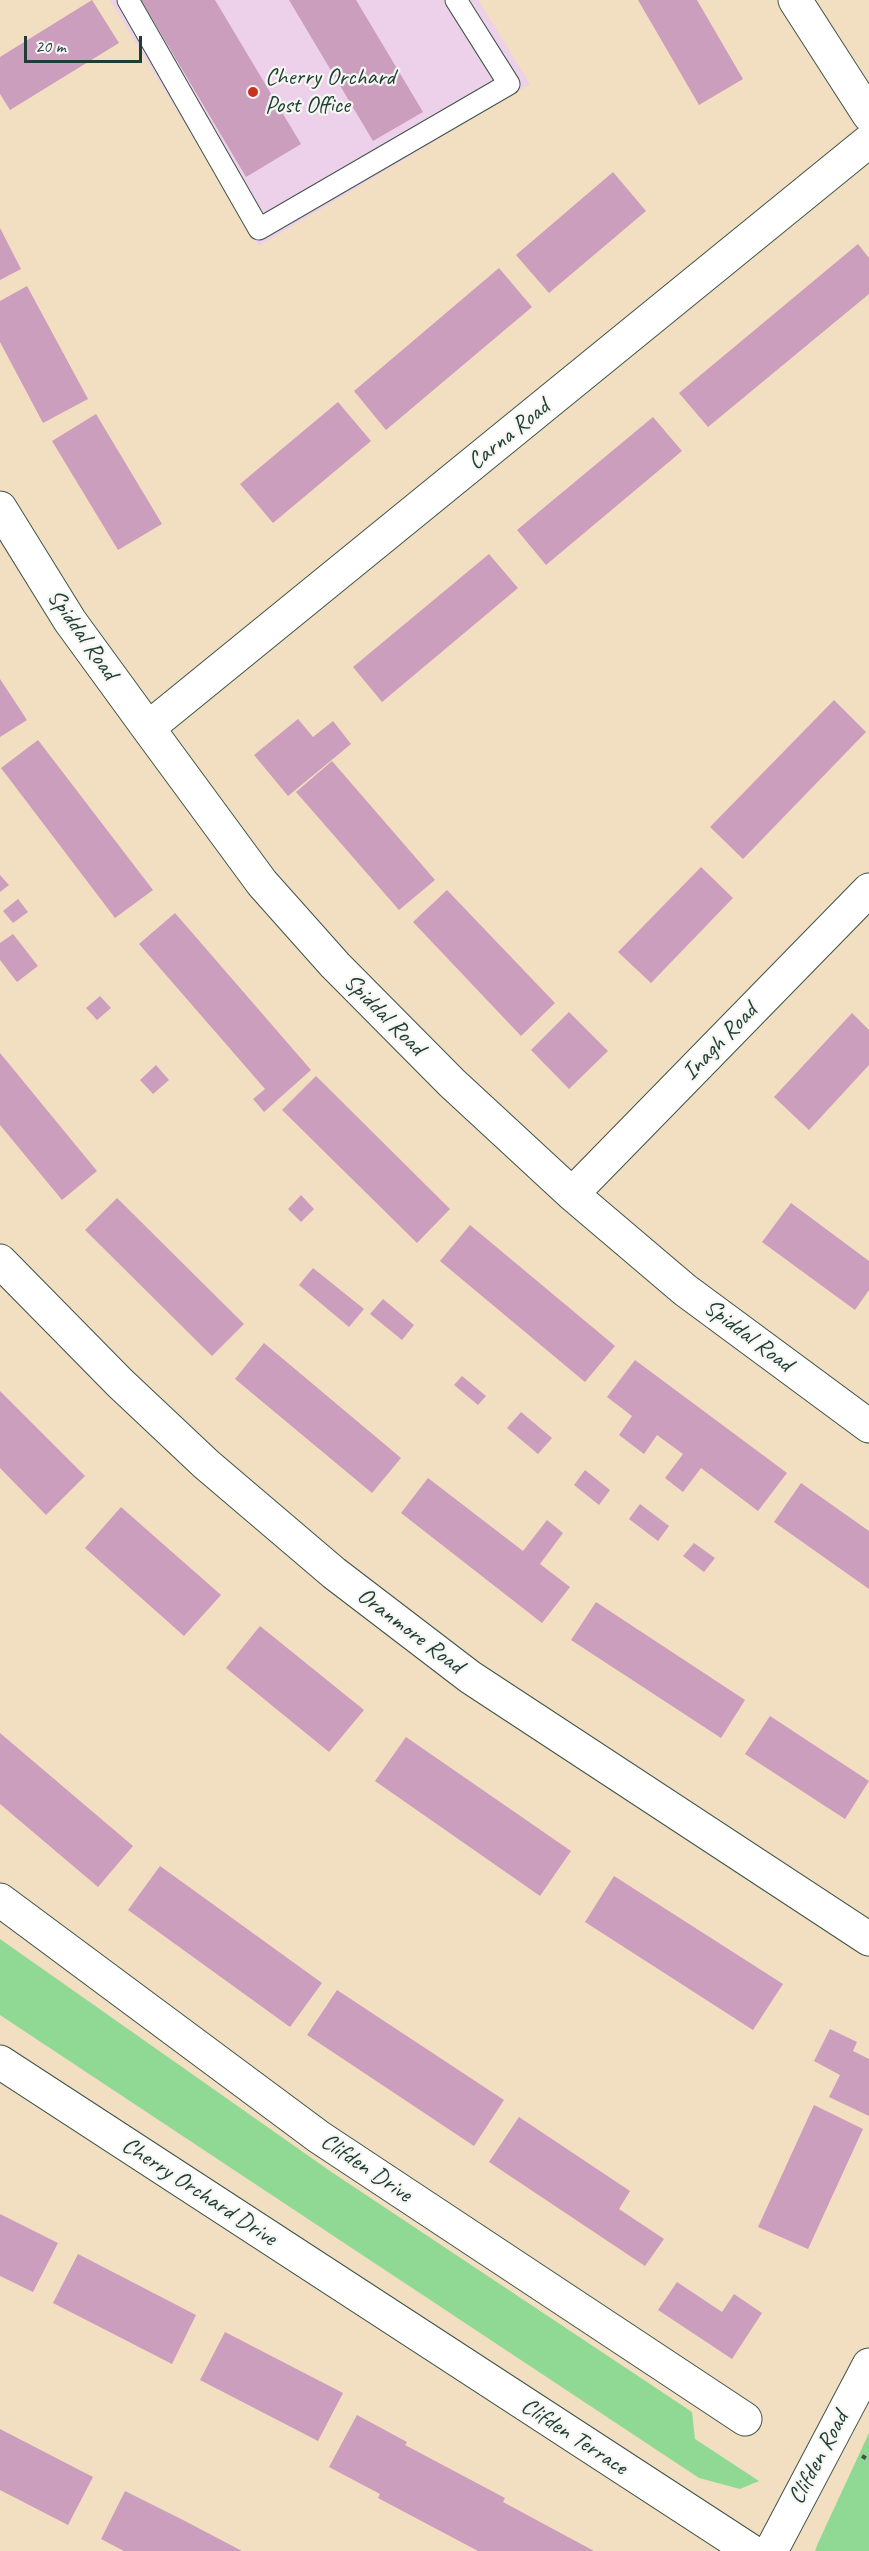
<!DOCTYPE html>
<style>
body{margin:0}
#map{position:relative;width:869px;height:2551px;overflow:hidden;background:#f2dec0;font-family:Caveat,sans-serif}
canvas{display:block}
.scale{position:absolute;left:24px;top:36px;width:118px;height:27px;box-sizing:border-box;border:3px solid #1f3d34;border-top:0;padding-left:8px;font-size:18px;line-height:21px;white-space:nowrap;color:#1f3d34;-webkit-text-stroke:4px #f6f6f2;paint-order:stroke}
</style>
<div id="map">
<canvas width="869" height="2551"></canvas>
<div class="scale">20 m</div>
</div>
<script>
const g = document.querySelector('canvas').getContext('2d');
g.lineJoin = 'round';
function paint(path, color) { g.fillStyle = color; g.fill(path, 'evenodd'); }
const toPath = rows => new Path2D(rows.map(r => 'M' + r).join(''));
function stroke(path, color, width, dash) { g.strokeStyle = color; g.lineWidth = width; g.lineCap = dash ? 'butt' : 'round'; g.setLineDash(dash || []); g.stroke(path); }
function drawText(font, color, halo, rows, align = 'center') {
  g.font = font + ' Caveat,sans-serif'; g.lineWidth = 4.5; g.setLineDash([]); g.textBaseline = 'middle'; g.strokeStyle = halo; g.fillStyle = color; for (const [text, x, y, turn = 0] of rows) {
    g.save(); g.translate(x, y); g.rotate((+turn || 0) * Math.PI / 180); g.textAlign = isNaN(turn) ? turn : align; if (halo) g.strokeText(text, 0, 0); g.fillText(text, 0, 0); g.restore();
  }
}
paint(toPath([
 [110,0,478,0,530,84,259,246]
]), '#edd0e9');
paint(toPath([
 [0,1939,330,2171,692,2412,695,2439,759,2481,740,2489,699,2478,0,2015],
 [869,2433,869,2551,815,2551,818,2543]
]), '#90d995');
paint(toPath([
 [92,0,119,43,10,110,0,94,0,57],
 [141,0,215,0,301,144,246,177],
 [289,0,356,0,423,112,373,141],
 [638,0,697,0,743,79,699,105],
 [613,172,646,211,549,293,516,255],
 [0,228,21,269,0,280],
 [858,244,869,258,869,294,708,427,679,393],
 [499,268,532,307,386,430,354,391],
 [27,286,88,399,43,423,0,342,0,301],
 [338,402,371,441,273,523,240,484],
 [96,414,162,524,118,550,52,441],
 [653,417,682,451,546,565,517,530],
 [489,554,518,588,382,702,353,667],
 [0,679,27,720,0,737],
 [834,700,866,732,743,859,710,827],
 [298,719,313,737,333,721,351,744,288,796,254,755],
 [38,740,153,890,115,918,1,768],
 [332,761,435,880,399,910,296,792],
 [701,867,733,898,651,983,618,952],
 [0,875,9,885,0,892],
 [447,890,555,1003,521,1036,413,922],
 [18,899,28,912,13,923,3,911],
 [175,913,311,1070,264,1112,253,1099,265,1089,139,944],
 [13,934,38,966,17,982,0,960,0,943],
 [100,996,111,1008,97,1020,86,1008],
 [569,1012,608,1051,569,1089,531,1050],
 [852,1013,869,1030,869,1065,809,1130,774,1097],
 [0,1053,97,1171,62,1200,0,1125],
 [156,1065,169,1080,153,1094,140,1080],
 [316,1076,450,1209,417,1243,282,1110],
 [301,1195,314,1209,301,1222,288,1209],
 [117,1198,244,1324,212,1356,85,1230],
 [791,1203,869,1261,869,1290,855,1310,762,1242],
 [470,1225,615,1346,585,1382,440,1261],
 [313,1268,364,1309,349,1327,299,1285],
 [383,1299,414,1325,402,1340,370,1314],
 [264,1343,401,1458,372,1493,235,1379],
 [635,1360,787,1473,758,1511,701,1468,683,1492,665,1478,683,1454,657,1435,644,1454,619,1435,632,1416,607,1397],
 [462,1376,486,1396,478,1405,454,1385],
 [0,1391,85,1476,46,1515,0,1468],
 [521,1412,552,1438,538,1454,507,1428],
 [585,1470,610,1490,599,1505,574,1485],
 [428,1478,523,1551,547,1520,563,1533,540,1564,570,1587,542,1623,401,1513],
 [801,1483,869,1531,869,1589,774,1522],
 [640,1504,669,1526,658,1541,629,1519],
 [121,1507,221,1595,184,1636,85,1548],
 [694,1543,715,1558,704,1572,683,1556],
 [596,1602,745,1700,721,1738,571,1640],
 [260,1626,364,1710,329,1752,226,1668],
 [770,1716,869,1781,845,1819,745,1754],
 [0,1733,133,1846,98,1887,0,1804],
 [406,1737,571,1851,540,1896,375,1781],
 [160,1866,322,1983,290,2027,128,1910],
 [614,1876,783,1984,753,2030,585,1922],
 [337,1990,504,2100,474,2146,307,2035],
 [830,2029,857,2042,853,2051,869,2059,869,2116,829,2097,840,2075,814,2061],
 [814,2105,863,2129,808,2249,758,2227],
 [519,2117,630,2191,619,2209,664,2239,645,2266,489,2162],
 [0,2214,58,2243,33,2292,0,2276],
 [78,2254,196,2315,172,2364,53,2303],
 [677,2282,722,2312,734,2294,762,2313,732,2359,658,2310],
 [225,2332,343,2393,318,2441,200,2380],
 [357,2415,407,2442,405,2445,505,2498,503,2502,594,2551,478,2551,378,2498,380,2494,329,2467],
 [0,2429,93,2477,68,2525,0,2490],
 [125,2491,185,2521,242,2551,124,2551,101,2539]
]), '#cc9ebe');
const lane = toPath([
 [128,0,259,229,509,84,456,0]
]);
const street = toPath([
 [795,0,869,115],
 [0,508,70,621,148,728,262,883,335,965,452,1083,572,1194,685,1290,869,1426],
 [148,728,869,141],
 [572,1194,869,890],
 [0,1261,120,1383,206,1464,334,1573,470,1677,869,1939],
 [0,1900,319,2137,745,2419],
 [0,2062,751,2551],
 [771,2551,869,2365]
]);
stroke(lane, '#3f5549', 23);
stroke(street, '#3f5549', 35);
stroke(toPath([
 [862,2456,869,2460]
]), '#3f5549', 4, [4.5, 4.5]);
stroke(lane, '#fff', 21);
stroke(street, '#fff', 33);
for (const [x, y, r, color] of [
 [253,92,6,"#c8321e"]
]) { const dot = new Path2D(); dot.arc(x, y, r, 0, 2 * Math.PI); g.fillStyle = color; g.fill(dot); stroke(dot, '#f6f6f2', 2); }
drawText('24px', '#1f3d34', '#f6f6f2', [
 ["Cherry Orchard",265,78],
 ["Post Office",265,106]
], 'left');
drawText('24px', '#1f3d34', '#f6f6f2', [
 ["Carna Road",509,435,-39],
 ["Spiddal Road",82,635,55],
 ["Spiddal Road",384,1015,45],
 ["Inagh Road",720,1042,-46],
 ["Spiddal Road",748,1336,37],
 ["Oranmore Road",410,1631,37],
 ["Clifden Drive",366,2168,34],
 ["Cherry Orchard Drive",199,2192,33],
 ["Clifden Terrace",574,2437,33],
 ["Clifden Road",819,2458,-62]
]);
</script>
